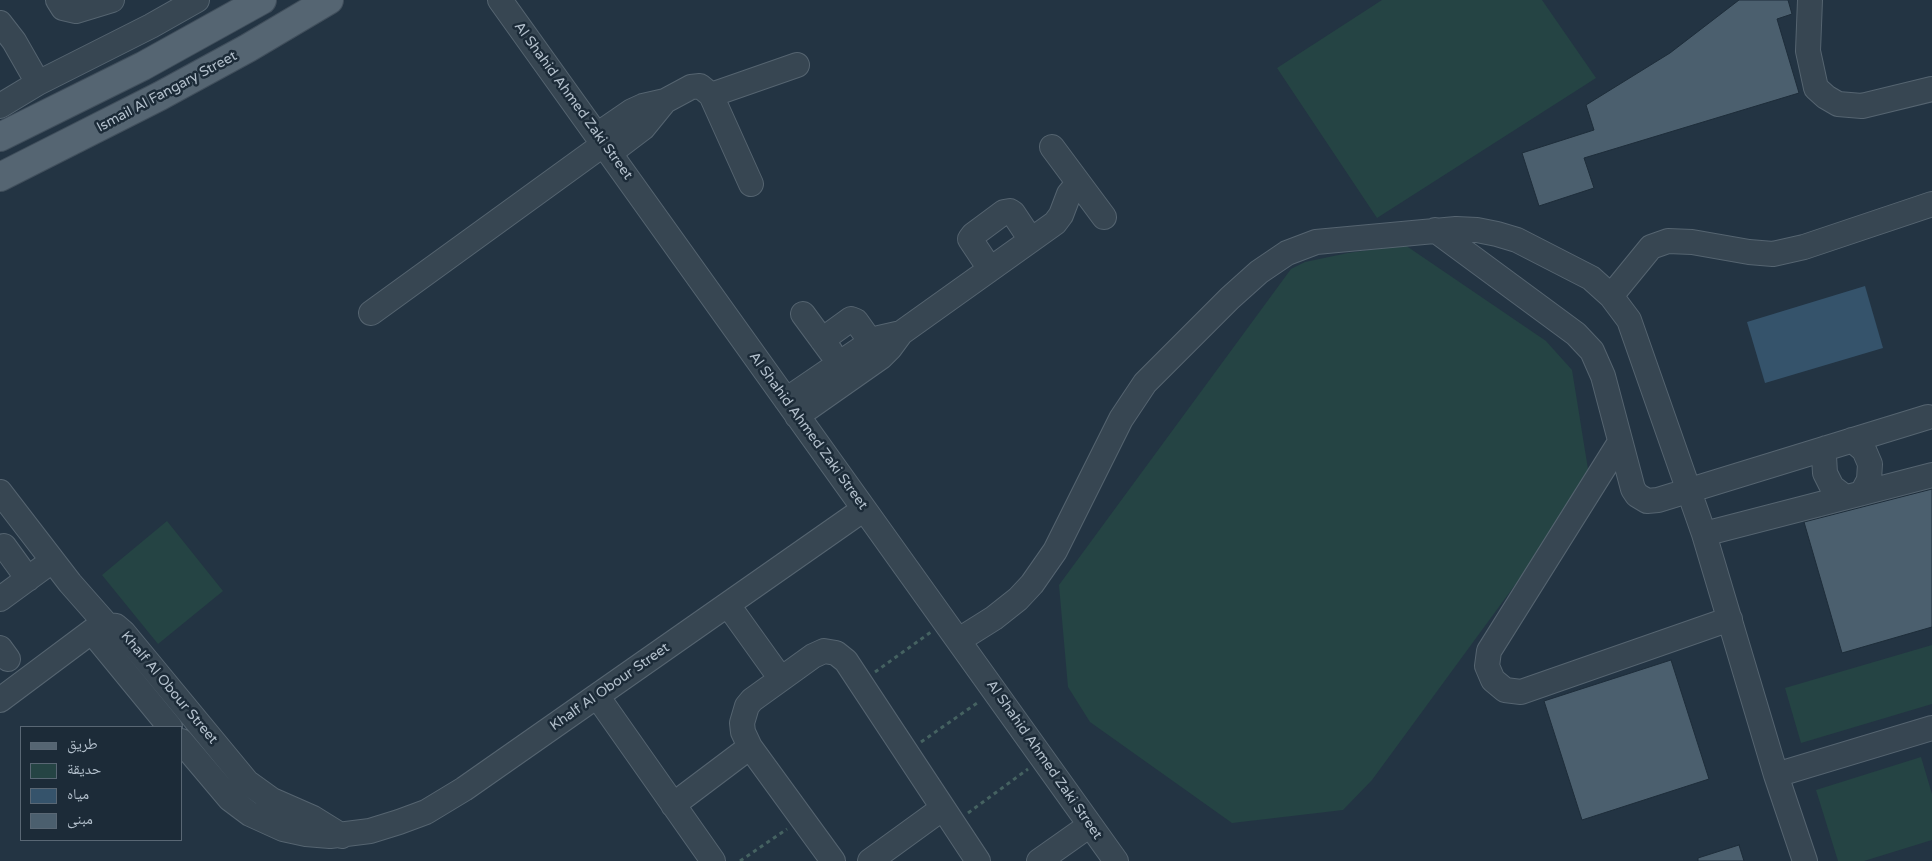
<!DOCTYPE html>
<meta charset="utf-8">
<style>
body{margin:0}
#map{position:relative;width:1932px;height:861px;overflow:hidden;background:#233443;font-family:"Varela Round","Noto Naskh Arabic",sans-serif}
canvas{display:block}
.legend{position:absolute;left:20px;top:726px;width:162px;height:115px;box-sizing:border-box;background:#1c2b38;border:1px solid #596774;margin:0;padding:6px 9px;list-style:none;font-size:15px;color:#b4c1cd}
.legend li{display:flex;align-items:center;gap:10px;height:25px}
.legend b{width:25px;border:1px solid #596774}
</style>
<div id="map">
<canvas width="1932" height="861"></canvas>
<ul class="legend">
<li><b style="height:6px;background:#556572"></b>طريق</li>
<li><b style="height:14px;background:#254444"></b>حديقة</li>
<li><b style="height:14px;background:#35536b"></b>مياه</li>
<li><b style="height:14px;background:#4b5f6e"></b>مبنى</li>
</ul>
</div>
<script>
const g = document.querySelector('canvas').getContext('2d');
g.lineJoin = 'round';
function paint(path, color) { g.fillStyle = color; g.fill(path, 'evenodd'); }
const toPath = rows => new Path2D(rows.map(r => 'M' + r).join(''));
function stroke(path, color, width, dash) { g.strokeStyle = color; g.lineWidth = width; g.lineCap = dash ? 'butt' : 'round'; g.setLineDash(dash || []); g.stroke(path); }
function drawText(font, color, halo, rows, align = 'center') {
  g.font = font + ' "Varela Round",sans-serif'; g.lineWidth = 5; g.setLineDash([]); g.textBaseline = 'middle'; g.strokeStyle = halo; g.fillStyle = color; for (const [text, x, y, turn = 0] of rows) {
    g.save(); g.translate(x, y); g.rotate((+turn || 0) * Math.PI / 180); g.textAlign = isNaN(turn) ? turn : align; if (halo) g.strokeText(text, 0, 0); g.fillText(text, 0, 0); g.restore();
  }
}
paint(toPath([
 [1382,0,1542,0,1596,78,1377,218,1277,68],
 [1405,245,1546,341,1572,370,1588,469,1578,499,1372,780,1343,810,1232,823,1090,722,1068,687,1059,585,1291,269,1305,262,1348,253],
 [167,521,223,591,158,644,102,575],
 [1932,645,1932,704,1801,743,1785,688],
 [1921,757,1932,794,1932,840,1864,861,1838,861,1816,790]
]), '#254444');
paint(toPath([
 [1865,286,1883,348,1765,383,1747,322]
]), '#35536b');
const building = toPath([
 [1739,0,1788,0,1792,14,1777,19,1799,93,1584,158,1594,188,1539,206,1522,153,1594,130,1586,105,1670,53,1739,0],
 [1932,489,1932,627,1842,653,1804,522,1932,489],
 [1671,660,1709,779,1582,820,1544,701,1671,660],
 [1739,845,1744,861,1698,861,1698,858,1739,845]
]);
paint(building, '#4b5f6e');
stroke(building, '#1e2d3a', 1);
const minor = toPath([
 [58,0,63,8,76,11,112,0],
 [500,0,1116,861],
 [1810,0,1808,51,1816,88,1826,97,1838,104,1862,106,1932,89],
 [0,23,14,41,38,83],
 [711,95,797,65],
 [0,106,38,83,151,26,197,0],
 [597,135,632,111,643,106,665,101,691,87,700,86,711,95,751,184],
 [1052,147,1104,217],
 [610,153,643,128,665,101],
 [1435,230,1576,334,1592,351,1603,376,1633,489,1637,495,1647,501,1658,500,1928,417],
 [990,269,970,239,973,235,1004,212,1010,211,1013,213,1031,240],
 [1611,296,1651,247,1668,241,1692,242,1749,252,1773,254,1804,247,1932,204],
 [371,313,604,144],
 [803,314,831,352],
 [822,340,851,319,856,321,871,342],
 [786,400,871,342,879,338,901,333],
 [797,416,881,357,890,348,901,333,1055,223,1061,215,1069,194,1078,183],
 [1852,440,1864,450,1870,464,1869,480,1862,493],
 [1620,442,1489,651,1487,666,1493,680,1505,690,1521,692,1730,619],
 [1826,448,1824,456,1825,473,1832,487,1845,497],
 [0,492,70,583,107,625,116,626,123,632,247,782,272,800,313,818,342,836],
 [1704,534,1932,475],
 [4,546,28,579],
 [0,599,52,561],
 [728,605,781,679],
 [92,632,170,727],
 [959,640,994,618,1018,599,1032,584,1055,551,1121,419,1145,383,1230,298,1259,272,1287,253,1316,242,1456,229,1477,230,1497,234,1517,240,1591,278,1611,296,1629,320,1704,534,1776,775,1805,861],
 [0,648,8,659],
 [597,696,713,861],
 [0,700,95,629,107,625],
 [181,741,230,799,250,814,283,829,306,834,330,836,370,831,399,822,426,812,464,789,864,509],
 [1776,775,1932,728],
 [673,805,750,747],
 [833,861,750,747,743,732,742,723,747,706,752,700,813,656,824,651,836,653,846,661,978,861],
 [870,861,943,808],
 [1039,861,1090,825]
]);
const major = toPath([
 [0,137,143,66,262,0],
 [0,177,160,96,248,48,329,0]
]);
stroke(minor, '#556470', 26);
stroke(major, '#414f5c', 30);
stroke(toPath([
 [875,672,931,632],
 [921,742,980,701],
 [968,813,1028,769],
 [740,861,787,829]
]), '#456261', 3, [4, 4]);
stroke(minor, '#374652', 24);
stroke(major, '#556572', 28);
drawText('14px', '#b4c1cd', '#1c2b38', [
 ["Ismail Al Fangary Street",167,92,-28],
 ["Al Shahid Ahmed Zaki Street",573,101,54],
 ["Al Shahid Ahmed Zaki Street",808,431,54],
 ["Khalf Al Obour Street",610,687,-35],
 ["Khalf Al Obour Street",169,688,50],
 ["Al Shahid Ahmed Zaki Street",1044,760,55]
]);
</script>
